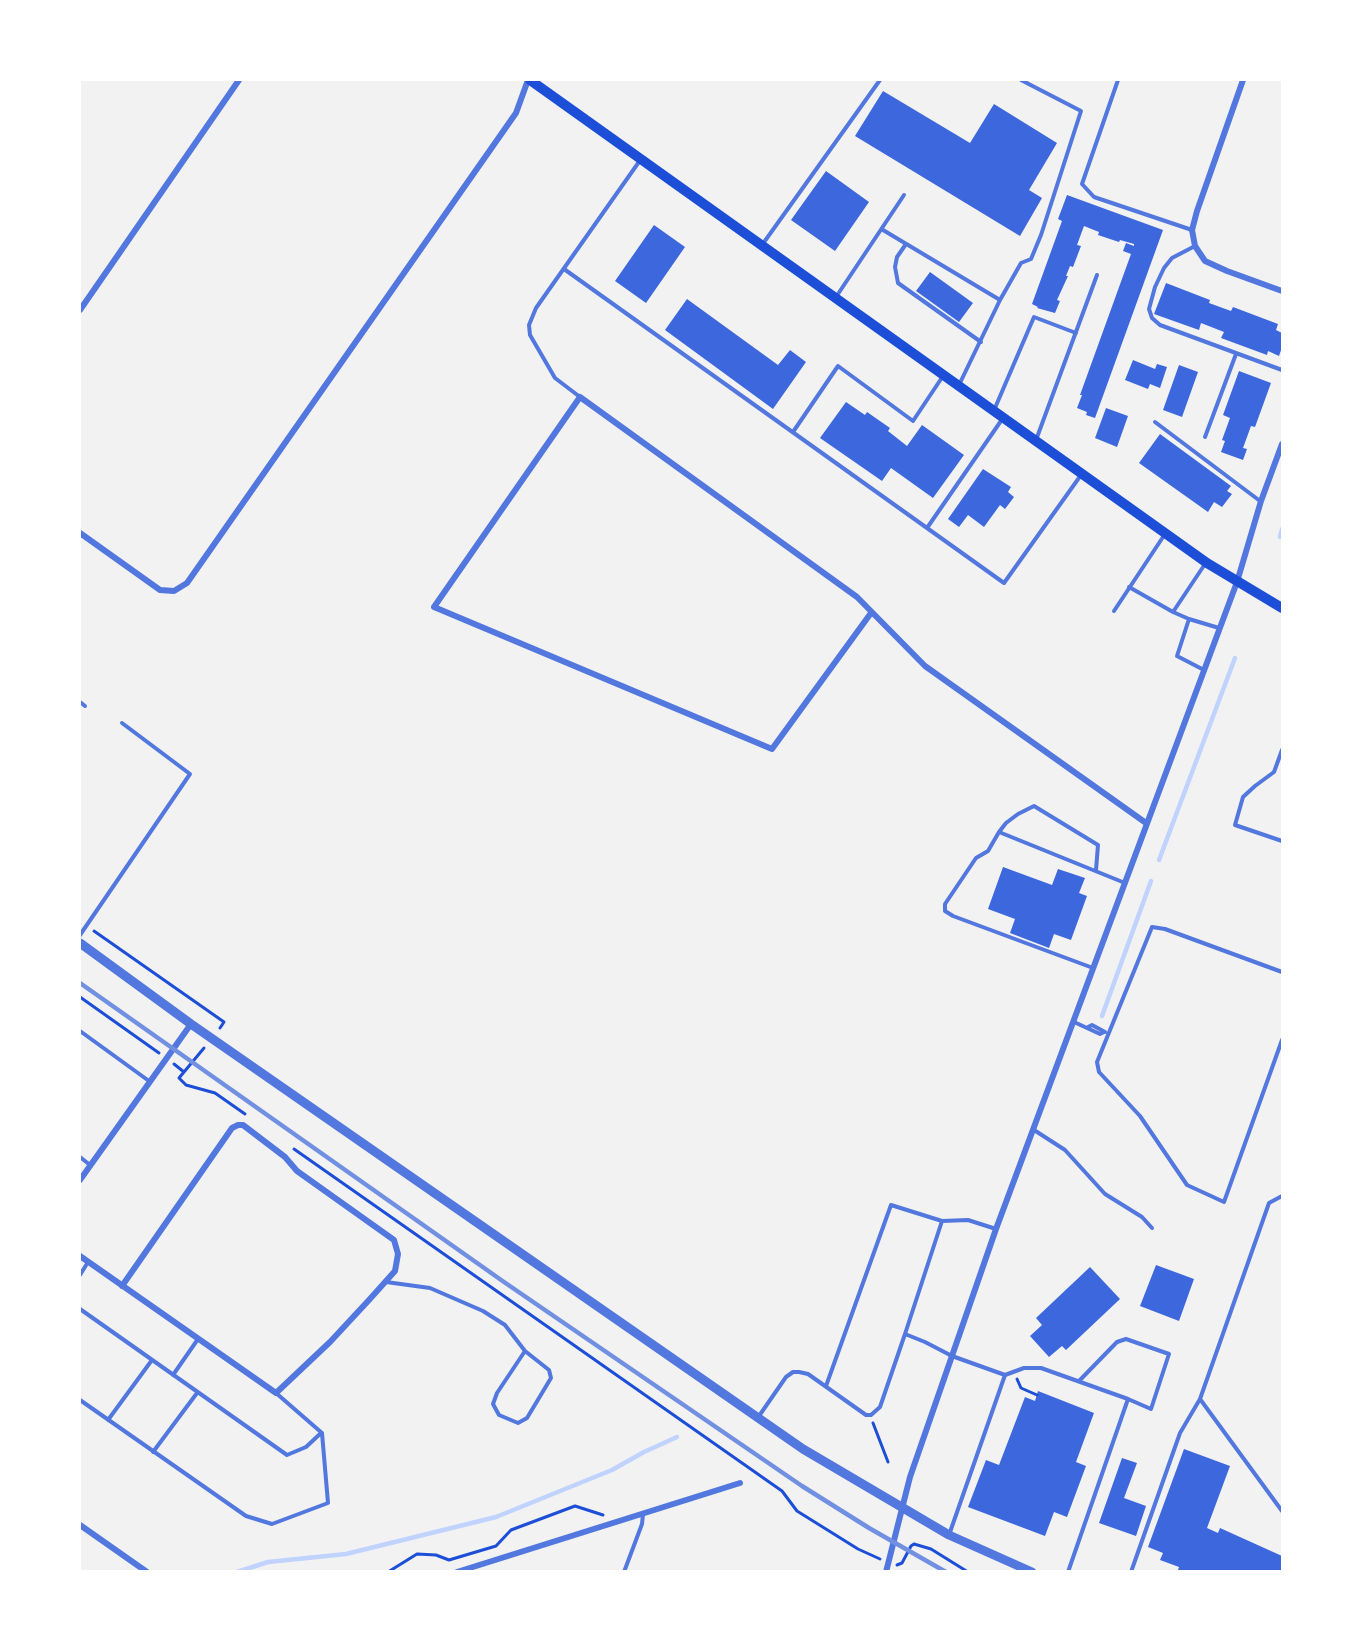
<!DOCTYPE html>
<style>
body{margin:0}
#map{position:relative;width:1362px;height:1651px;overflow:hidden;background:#f2f2f2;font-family:Arial,sans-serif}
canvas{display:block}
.frame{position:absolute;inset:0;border:81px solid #fff;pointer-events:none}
</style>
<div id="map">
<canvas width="1362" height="1651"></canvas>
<div class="frame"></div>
</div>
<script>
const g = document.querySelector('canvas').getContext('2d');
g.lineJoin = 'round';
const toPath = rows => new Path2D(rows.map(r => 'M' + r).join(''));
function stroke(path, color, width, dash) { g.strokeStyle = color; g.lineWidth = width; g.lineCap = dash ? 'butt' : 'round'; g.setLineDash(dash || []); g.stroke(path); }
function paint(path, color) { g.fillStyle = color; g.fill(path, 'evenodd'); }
stroke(toPath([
 [1280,537,1282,529],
 [1159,860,1235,658],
 [1102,1016,1151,881],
 [237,1572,268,1562,346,1554,496,1517,612,1470,644,1452,677,1437]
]), '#bfd3fe', 4.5);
paint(toPath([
 [883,91,970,143,994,104,1057,143,1029,190,1042,198,1020,236,855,136],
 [826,171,869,202,835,251,791,220],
 [1067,195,1163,230,1095,418,1086,415,1087,412,1077,408,1082,395,1080,395,1131,254,1123,251,1126,243,1134,246,1134,244,1120,240,1119,242,1098,235,1099,232,1084,226,1077,245,1081,246,1073,267,1070,266,1066,276,1068,276,1057,300,1060,301,1055,313,1037,308,1038,307,1032,304,1062,221,1058,219],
 [654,225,685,247,646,303,615,281],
 [930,272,973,303,959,322,916,291],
 [1166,283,1210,300,1209,303,1231,311,1233,307,1278,324,1276,330,1282,333,1282,347,1279,356,1268,351,1267,355,1221,338,1224,332,1201,323,1199,330,1154,314],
 [687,299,778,365,790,350,806,362,773,409,665,330],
 [1133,360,1155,369,1157,364,1167,367,1160,388,1150,384,1148,389,1125,380],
 [1179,365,1198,372,1182,417,1163,410],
 [1239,371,1271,383,1255,427,1251,426,1243,448,1247,449,1243,460,1221,452,1225,441,1222,440,1230,418,1223,415],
 [846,402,865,415,867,412,890,428,888,431,907,446,922,425,964,455,933,498,891,468,882,481,820,438],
 [1106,408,1128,416,1117,447,1095,438],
 [1160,434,1231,486,1227,491,1232,494,1222,507,1214,502,1208,512,1139,463],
 [983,469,1011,487,1008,492,1014,497,1005,509,1000,505,984,527,968,515,959,527,948,519],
 [1003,867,1052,885,1058,869,1085,878,1079,893,1087,896,1071,940,1054,934,1049,948,1010,933,1015,919,988,909],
 [1156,1265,1194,1279,1179,1321,1140,1306],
 [1090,1267,1120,1299,1066,1350,1062,1346,1049,1357,1030,1336,1042,1325,1036,1318],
 [1038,1391,1094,1413,1076,1462,1086,1466,1067,1517,1054,1512,1045,1536,968,1507,986,1460,999,1465,1025,1397,1035,1401],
 [1184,1449,1230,1466,1207,1528,1218,1533,1220,1528,1282,1556,1282,1572,1183,1572,1178,1570,1179,1567,1160,1560,1163,1553,1148,1547],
 [1122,1458,1137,1463,1124,1498,1146,1506,1136,1536,1099,1523]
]), '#3d67dc');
stroke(toPath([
 [94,931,224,1022,220,1028],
 [80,997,159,1053],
 [174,1064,184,1072,179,1078,186,1085,215,1093,245,1114],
 [184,1072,204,1048],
 [294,1149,782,1491,797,1511,858,1549,880,1559],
 [1017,1379,1021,1388,1037,1395],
 [873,1423,888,1462],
 [897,1565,902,1563,911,1546,914,1544,931,1549,968,1572],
 [388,1572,417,1554,436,1555,449,1560,496,1546,511,1530,575,1506,603,1515]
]), '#1d4ed8', 3);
stroke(toPath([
 [1118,80,1082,184,1094,197,1192,230],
 [883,230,1000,300],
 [906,244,897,257,895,267,898,283,981,342],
 [762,245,880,80],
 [1195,246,1172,258,1164,268,1155,287,1149,309,1152,318,1160,325,1282,370],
 [564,269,927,528],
 [836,297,904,195],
 [959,385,1000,300,1021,263,1031,259,1041,235,1081,111,1021,80],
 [580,397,555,378,530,335,529,325,536,308,641,159],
 [995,408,1034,317,1076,333],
 [1003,418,927,528,1004,583,1081,475],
 [1155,422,1260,501],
 [793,432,838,366,913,421,943,376],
 [1205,437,1236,354],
 [1036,440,1097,275],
 [1129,587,1173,612,1205,564],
 [1114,611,1165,534],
 [1173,612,1189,619,1219,628],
 [1189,619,1177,656,1204,670],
 [80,702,85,706],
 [1282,750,1274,772,1255,786,1243,797,1235,825,1282,841],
 [999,832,1125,883],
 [80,935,190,774,122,723],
 [1093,968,953,916,945,911,945,904,976,858,988,851,999,832,1006,823,1018,814,1034,806,1098,845,1096,870],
 [1282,972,1165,929,1152,927,1097,1062,1099,1072,1140,1116,1187,1185,1224,1202,1282,1040],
 [1074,1022,1100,1034,1104,1032],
 [1088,1027,1092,1025,1105,1032],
 [80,1031,149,1081],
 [1034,1130,1065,1150,1105,1194,1142,1217,1152,1228],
 [80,1157,90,1165],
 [1282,1196,1269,1203,1200,1399,1282,1511],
 [80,1275,88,1262],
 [386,1282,430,1288,483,1311,505,1325,525,1351,549,1370,551,1378,527,1418,518,1423,499,1415,493,1404,497,1393,525,1351],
 [80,1309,287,1455,306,1447,321,1433],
 [173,1375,198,1339],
 [1005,1375,1024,1368,1041,1368,1128,1399,1068,1572],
 [1079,1381,1117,1342,1126,1339,1169,1354,1151,1409,1128,1399],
 [826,1386,891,1205,942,1221],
 [80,1400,246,1516,272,1524,328,1503,322,1433,276,1393],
 [759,1416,786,1377,793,1372,799,1372,808,1374,866,1415,871,1415,880,1407,905,1334],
 [108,1420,152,1360],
 [153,1452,197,1393],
 [949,1535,1005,1375,952,1356,925,1342,905,1334,942,1221,968,1220,996,1229],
 [624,1572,642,1524,643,1514],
 [1131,1572,1180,1433,1200,1399]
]), '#5277de', 4);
stroke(toPath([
 [1243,80,1197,211,1192,230,1195,246,1205,261,1227,271,1282,291],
 [80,310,239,80],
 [80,533,160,590,174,591,187,583,516,113,528,80],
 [871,613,772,749,434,607,580,397,857,597,925,666,1146,823],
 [80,1180,191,1024],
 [80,1256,276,1393,330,1342,369,1300,395,1271,398,1254,394,1240,297,1171,285,1157,243,1125,238,1125,232,1128,122,1286],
 [80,1525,147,1572],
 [457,1572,740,1483],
 [886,1572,910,1477,996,1229,1237,582,1261,501,1282,444]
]), '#5277de', 6);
stroke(toPath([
 [80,943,191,1024,803,1449,949,1535,1032,1572]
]), '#5277de', 9);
stroke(toPath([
 [530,80,1207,563,1282,608]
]), '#1d4ed8', 10);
stroke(toPath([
 [80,983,504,1282,802,1486,869,1528,946,1572]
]), '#7290e2', 4.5);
</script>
